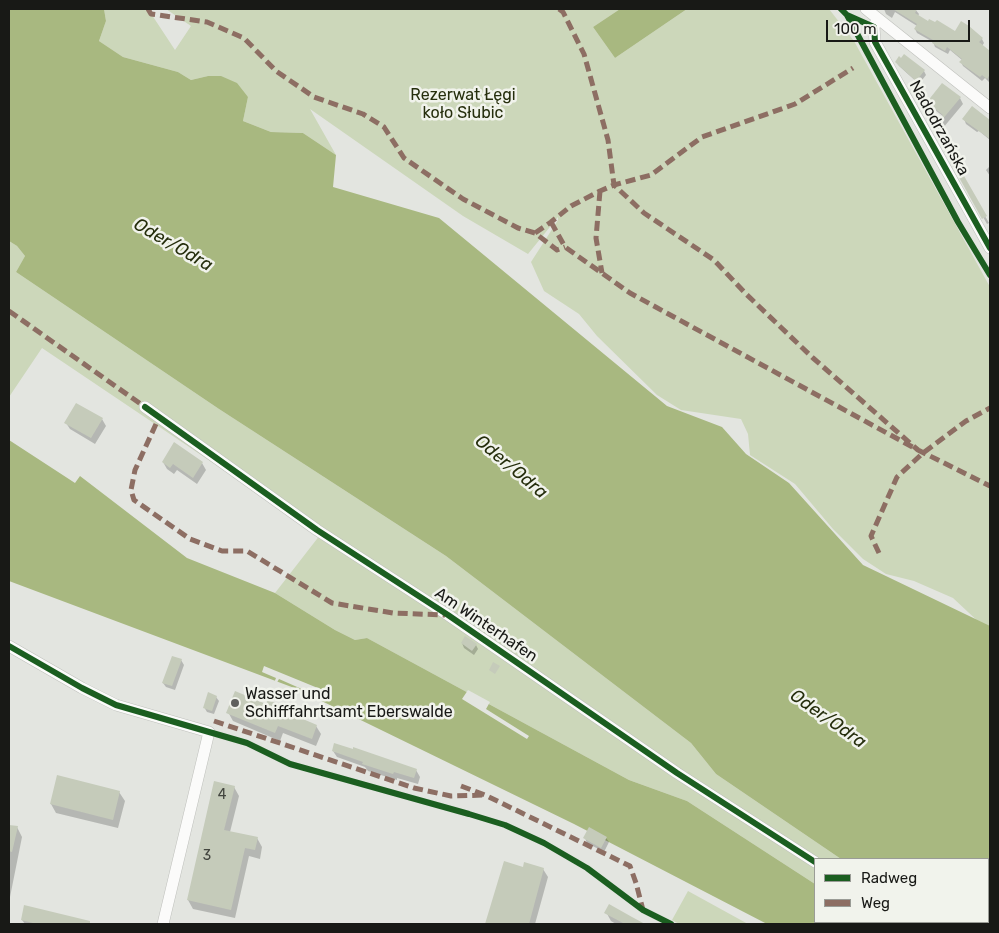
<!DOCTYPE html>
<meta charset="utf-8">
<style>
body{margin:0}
#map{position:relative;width:999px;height:933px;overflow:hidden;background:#e3e5e0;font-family:Rubik,sans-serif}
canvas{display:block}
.frame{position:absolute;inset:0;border:10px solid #181916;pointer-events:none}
.legend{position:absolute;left:814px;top:858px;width:175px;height:65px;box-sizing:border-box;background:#f1f3ec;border:1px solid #9a9c96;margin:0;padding:6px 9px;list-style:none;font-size:15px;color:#181916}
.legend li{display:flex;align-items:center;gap:10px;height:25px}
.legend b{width:25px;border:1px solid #9a9c96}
.scale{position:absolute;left:826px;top:20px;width:144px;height:22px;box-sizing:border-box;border:2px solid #181916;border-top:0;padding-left:6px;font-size:15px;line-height:18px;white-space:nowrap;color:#181916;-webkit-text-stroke:4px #f1f3ec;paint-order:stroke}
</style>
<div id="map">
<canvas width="999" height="933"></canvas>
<div class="frame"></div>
<ul class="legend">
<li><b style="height:6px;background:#1b5e20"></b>Radweg</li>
<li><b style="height:6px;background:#8d6e63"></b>Weg</li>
</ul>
<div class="scale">100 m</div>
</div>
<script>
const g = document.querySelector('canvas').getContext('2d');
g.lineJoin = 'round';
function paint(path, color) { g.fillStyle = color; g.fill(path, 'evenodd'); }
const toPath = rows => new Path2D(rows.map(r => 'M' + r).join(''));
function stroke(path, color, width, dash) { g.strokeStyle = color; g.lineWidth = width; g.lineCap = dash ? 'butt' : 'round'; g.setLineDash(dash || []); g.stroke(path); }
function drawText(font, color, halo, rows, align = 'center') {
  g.font = font + ' Rubik,sans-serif'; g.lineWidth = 5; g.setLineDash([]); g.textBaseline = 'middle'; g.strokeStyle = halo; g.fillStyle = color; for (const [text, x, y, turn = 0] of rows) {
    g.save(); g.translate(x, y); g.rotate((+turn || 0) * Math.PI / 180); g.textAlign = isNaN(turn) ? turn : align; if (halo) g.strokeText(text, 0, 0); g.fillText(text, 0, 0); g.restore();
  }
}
paint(toPath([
 [104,9,148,9,175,50,191,26,166,9,620,9,593,27,615,58,687,9,829,9,854,41,990,287,990,631,983,626,953,598,914,581,886,574,863,559,833,529,795,484,750,455,748,434,741,419,681,410,657,395,597,336,579,314,544,291,531,262,558,220,558,217,528,254,463,216,310,109,336,155,303,133,271,132,243,121,248,97,208,76,191,80,178,72,123,57,99,41,106,21],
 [9,241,17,246,25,256,16,272,219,409,446,556,691,743,716,774,841,859,815,859,815,884,687,801,629,780,367,638,355,640,335,630,275,593,320,535,42,348,9,397],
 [688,891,748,924,679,924,672,920]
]), '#ccd7ba');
paint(toPath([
 [9,9,104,9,106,21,99,41,123,57,178,72,191,80,208,76,221,76,237,83,248,97,243,121,271,132,303,133,336,155,333,187,439,218,667,406,722,427,746,454,789,483,863,565,990,626,990,924,945,924,941,922,988,922,988,859,841,859,716,774,691,743,446,556,219,409,16,272,25,256,17,246,9,241],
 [620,9,687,9,615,58,593,27],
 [9,440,75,483,80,476,187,558,275,593,335,630,355,640,367,638,629,780,687,801,815,884,815,922,873,922,875,924,767,924,574,824,297,689,9,581]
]), '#a8b880');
paint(toPath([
 [264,666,330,693,327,699,324,698,321,704,320,703,322,697,307,691,304,695,303,694,304,690,279,679,276,684,274,683,276,678,262,672],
 [468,690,490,702,486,709,529,736,527,739,462,699]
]), '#e3e5e0');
paint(toPath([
 [884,9,915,9,919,14,918,16,929,22,956,33,982,39,984,43,982,46,990,53,990,83,985,78,982,81,963,66,961,62,962,60,950,50,948,54,935,47,933,42,917,33,915,29,917,26,895,12,892,18,886,14],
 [896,62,924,71,926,75,919,84,899,66],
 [960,98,963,104,938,134,989,223,987,224,930,123,943,116,932,108,929,102],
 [972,108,990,122,990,140,979,131,977,132,966,124,964,119],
 [990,166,990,176,986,170],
 [102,419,106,426,95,444,70,429,66,423],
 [163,462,202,463,206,470,197,484,177,470,174,474,167,469],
 [462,643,476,645,478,649,474,655,464,648],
 [181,660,184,665,175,690,166,687,163,683],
 [216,697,219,701,214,714,207,712,204,707],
 [266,706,285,708,289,715,316,726,321,734,316,746,283,733,280,741,233,721,228,712],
 [333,751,416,770,420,777,418,784,397,778,397,780,368,771,365,767,337,757],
 [234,787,239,796,230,832,257,838,262,847,260,859,249,856,235,918,193,909,188,900],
 [119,792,125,801,118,828,56,813,51,804],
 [9,826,17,827,22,837,9,902],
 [585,838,606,838,609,842,604,852,587,843],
 [504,863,524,868,543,869,548,877,535,924,487,924],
 [610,906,643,924,616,924,611,921,606,912],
 [22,920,89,922,90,924,25,924]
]), '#0003');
paint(toPath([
 [893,9,917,9,915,13,928,21,929,19,935,22,937,20,955,31,961,21,969,26,983,38,979,42,990,51,990,74,987,79,982,75,980,77,959,62,962,59,947,47,945,51,932,43,933,40,914,29,917,24],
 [904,54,925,70,916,81,895,62,899,56,901,58],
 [942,83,961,97,936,127,987,216,982,219,929,123,943,115,927,102],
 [972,106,990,120,990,139,962,119],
 [76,403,103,418,91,438,64,423],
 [174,442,203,462,193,478,173,464,170,468,162,462],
 [465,636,477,644,472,651,461,643],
 [172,656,182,659,172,686,162,683],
 [493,662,500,666,495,674,489,670],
 [235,691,266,704,268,700,286,707,284,711,317,725,312,739,278,726,275,733,226,713],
 [208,692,217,696,212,711,203,708],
 [334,743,353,749,353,747,417,769,414,778,394,772,393,774,362,764,363,762,332,751],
 [57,775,120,791,113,820,50,804],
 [214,781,235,786,224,830,258,837,255,850,245,848,231,910,187,900],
 [9,825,18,826,12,852,9,851],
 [589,827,607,837,601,848,583,838],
 [504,861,523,867,524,862,544,868,529,924,485,924],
 [609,904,632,917,645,924,625,924,604,913],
 [24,905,90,921,90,924,37,924,21,920]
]), '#c5cbba');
const minor = toPath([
 [866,9,990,108],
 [877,19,874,27,875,42,990,248],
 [145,407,317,530,448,615,677,773,815,862],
 [9,646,82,688,116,705,209,732,163,924],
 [896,922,896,924]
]);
stroke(minor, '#bfc0bc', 12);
stroke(minor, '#fbfbfa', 11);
stroke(toPath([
 [148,9,151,14,207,22,244,38,276,71,314,97,363,114,384,127,404,158,463,199,518,228,535,233,557,250,565,247],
 [559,9,563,12,584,54,608,140,614,185,644,213,714,260,746,294,813,358,918,450],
 [600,191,596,238,602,273],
 [551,222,565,247,630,293,918,450,990,486],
 [535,233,551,222,571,206,600,191,614,185,651,175,702,137,795,104,853,68],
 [9,311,145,407],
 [156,424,135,470,131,490,134,500,190,539,222,551,247,551,332,603,393,613,445,615],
 [879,553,871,536,897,477,923,453,966,421,990,408],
 [214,721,414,788,451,796,485,795],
 [461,786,485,795,630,866,636,883,643,910]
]), '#8d6e63', 5, [10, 5]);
stroke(toPath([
 [841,9,847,15,958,222,990,275],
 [847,15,874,27,875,42,990,248],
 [145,407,317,530,448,615,677,773,815,862],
 [9,646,82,688,116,705,247,743,290,764,469,814,505,825,544,843,587,868,643,910,671,924]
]), '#1b5e20', 6);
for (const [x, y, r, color] of [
 [235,703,5,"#5f605d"]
]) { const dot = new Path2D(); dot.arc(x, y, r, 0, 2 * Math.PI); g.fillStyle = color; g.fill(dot); stroke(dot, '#f1f3ec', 2); }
drawText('14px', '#43463f', null, [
 ["4",222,795],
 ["3",207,856]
]);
drawText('16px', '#262f0d', '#f1f3ec', [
 ["Rezerwat Łęgi",463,95],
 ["koło Słubic",463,113]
]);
drawText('16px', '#181916', '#f1f3ec', [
 ["Nadodrzańska",939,128,61],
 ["Am Winterhafen",486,625,34]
]);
drawText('16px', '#181916', '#f1f3ec', [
 ["Wasser und",245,694],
 ["Schifffahrtsamt Eberswalde",245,712]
], 'left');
drawText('italic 18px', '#252e0c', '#f1f3ec', [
 ["Oder/Odra",173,245,30],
 ["Oder/Odra",511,467,40],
 ["Oder/Odra",828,719,35]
]);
</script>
